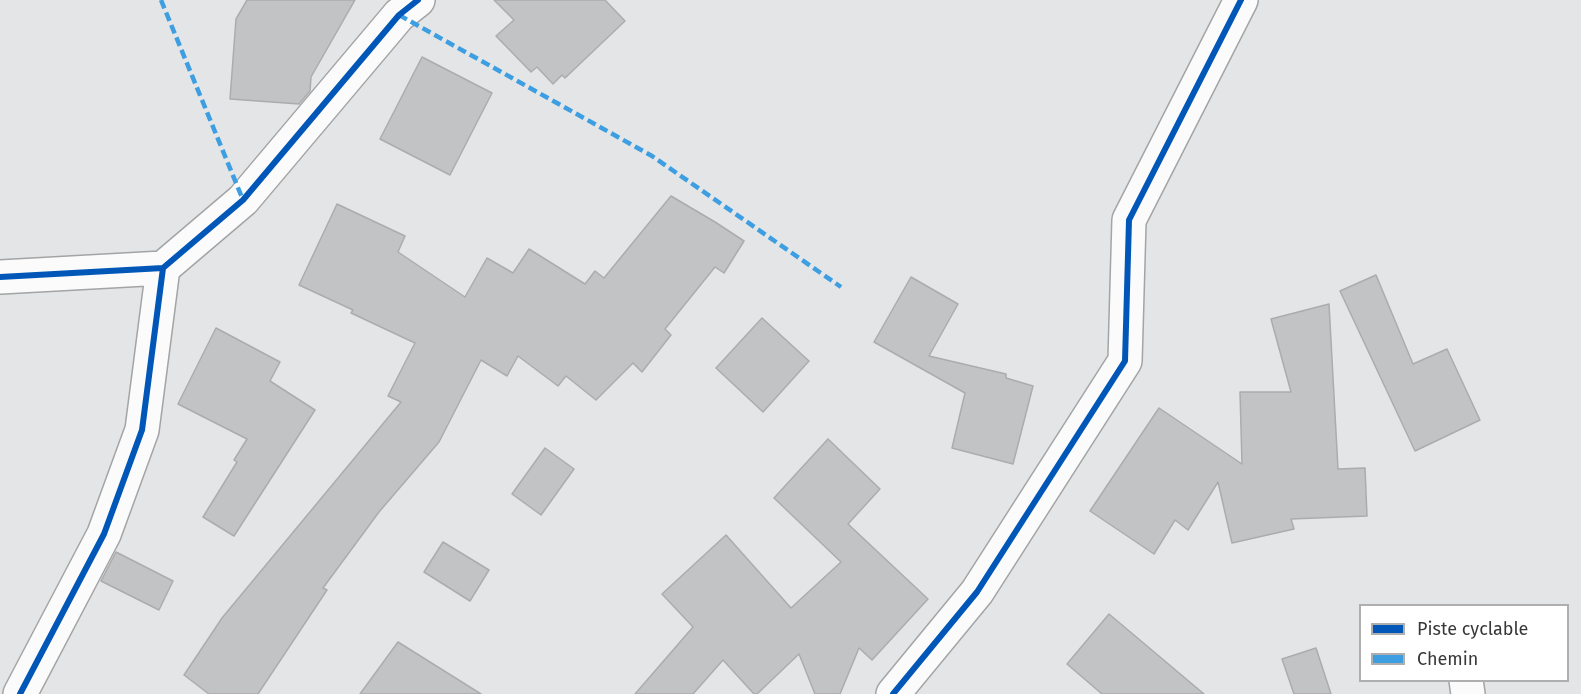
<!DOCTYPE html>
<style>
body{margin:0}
#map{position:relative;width:1581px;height:694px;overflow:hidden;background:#e4e5e6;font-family:"Fira Sans",sans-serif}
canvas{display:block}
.legend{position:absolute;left:1359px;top:604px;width:210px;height:78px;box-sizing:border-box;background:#fff;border:2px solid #afafaf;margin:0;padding:8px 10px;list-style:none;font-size:18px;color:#373738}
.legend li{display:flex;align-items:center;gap:12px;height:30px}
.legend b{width:30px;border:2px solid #afafaf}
</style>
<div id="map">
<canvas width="1581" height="694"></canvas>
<ul class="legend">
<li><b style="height:8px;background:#0057b8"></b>Piste cyclable</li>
<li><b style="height:8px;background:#3e9ee2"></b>Chemin</li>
</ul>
</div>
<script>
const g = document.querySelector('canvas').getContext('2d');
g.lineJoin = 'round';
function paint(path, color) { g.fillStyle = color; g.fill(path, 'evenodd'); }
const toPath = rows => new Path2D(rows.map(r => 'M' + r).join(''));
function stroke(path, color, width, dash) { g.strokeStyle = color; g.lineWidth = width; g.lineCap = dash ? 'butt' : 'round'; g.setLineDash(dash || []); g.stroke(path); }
const building = toPath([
 [247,0,355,0,311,77,310,91,299,104,230,99,236,19,247,0],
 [494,0,605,0,625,21,565,78,562,75,553,84,537,67,531,72,496,36,514,20,494,0],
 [422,57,492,93,450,175,380,139,422,57],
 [671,196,715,222,744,241,724,273,715,267,665,329,671,335,642,372,633,363,596,400,566,376,558,386,518,356,507,376,481,360,439,442,379,512,323,588,327,590,258,694,209,694,184,675,222,618,401,402,388,396,415,343,351,313,353,310,299,285,337,204,405,236,398,252,465,297,487,258,513,273,529,249,585,284,595,271,604,278,671,196],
 [1376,275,1413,364,1447,349,1480,420,1415,451,1340,291,1376,275],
 [911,277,958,304,929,356,1006,374,1006,378,1033,386,1013,464,952,448,965,393,874,342,911,277],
 [1329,304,1338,469,1365,468,1367,516,1291,519,1294,529,1232,543,1218,482,1188,530,1175,520,1154,554,1090,511,1159,408,1242,464,1240,392,1291,392,1271,319,1329,304],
 [762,318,809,361,763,412,716,368,762,318],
 [216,328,280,362,270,381,315,410,234,536,203,517,237,462,234,460,247,439,178,404,216,328],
 [828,439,880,489,848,524,928,599,872,660,859,648,840,694,815,694,799,654,757,694,754,694,723,660,693,694,635,694,693,627,662,594,726,535,791,608,841,562,774,498,828,439],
 [545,448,574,469,541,515,512,494,545,448],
 [443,542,489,570,470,601,424,572,443,542],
 [116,552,173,581,159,610,101,581,116,552],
 [1109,614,1204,694,1102,694,1067,664,1109,614],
 [398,642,481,694,360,694,398,642],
 [1316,648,1331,694,1294,694,1282,659,1316,648]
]);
paint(building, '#c2c3c4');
stroke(building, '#acacad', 1.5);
const minor = toPath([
 [0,277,163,268,243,200,399,15,418,0],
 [1466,680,1468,694],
 [20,694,104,534,142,430,163,268],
 [893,694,977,592,1125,361,1129,220,1241,0]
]);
stroke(minor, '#a3a4a5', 36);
stroke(minor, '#fbfbfb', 33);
stroke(toPath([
 [161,0,243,200],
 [399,15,652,156,841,287]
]), '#3e9ee2', 4.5, [9, 4.5]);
stroke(toPath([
 [0,277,163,268,243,200,399,15,418,0],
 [20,694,104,534,142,430,163,268],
 [893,694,977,592,1125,361,1129,220,1241,0]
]), '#0057b8', 6);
</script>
